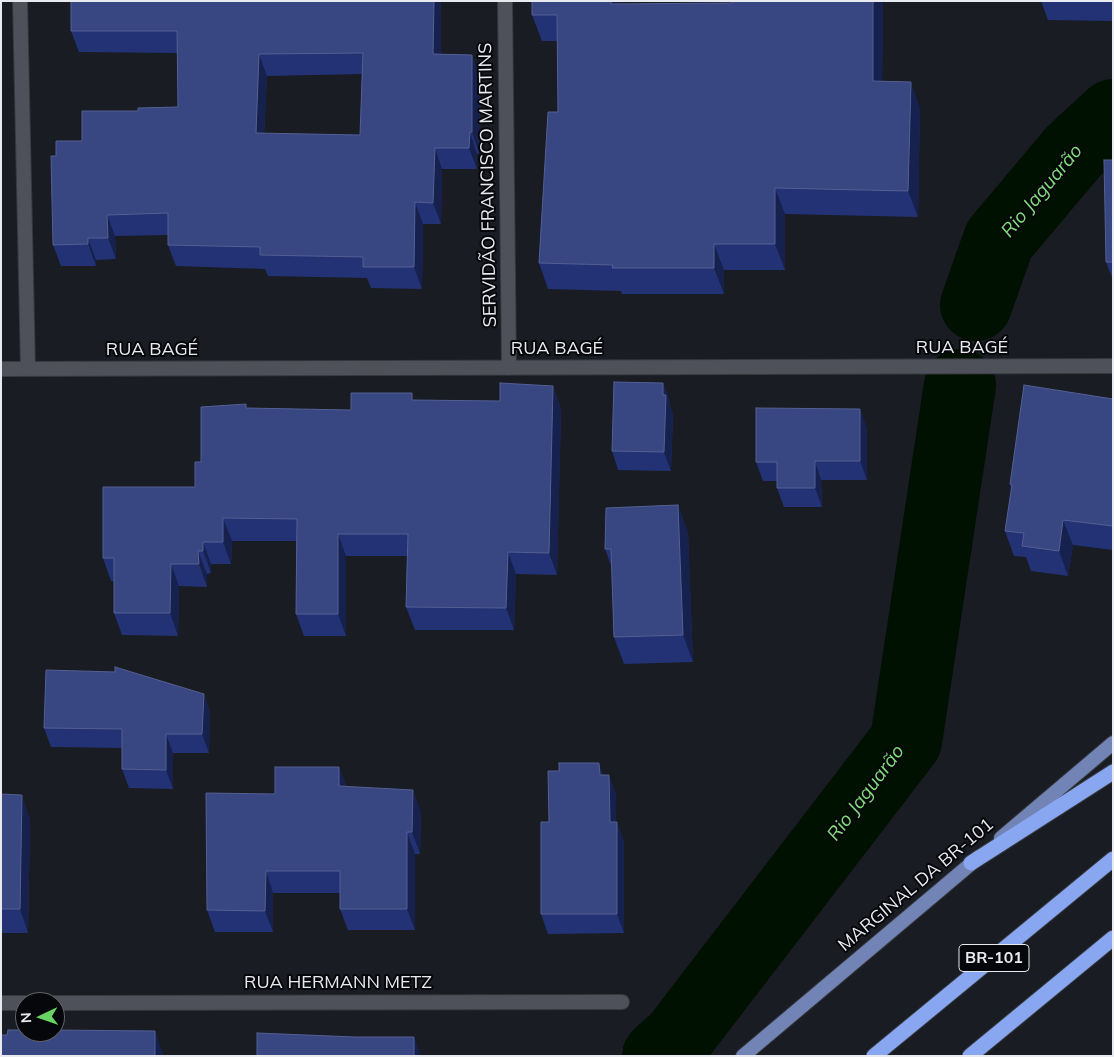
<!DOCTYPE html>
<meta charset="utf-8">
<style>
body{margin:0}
#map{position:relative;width:1114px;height:1057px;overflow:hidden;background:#191c23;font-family:Mulish,sans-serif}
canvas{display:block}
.frame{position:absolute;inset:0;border:2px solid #e8eaef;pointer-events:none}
.north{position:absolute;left:15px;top:992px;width:50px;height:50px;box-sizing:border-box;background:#06070a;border:1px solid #606266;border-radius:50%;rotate:267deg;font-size:14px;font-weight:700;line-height:20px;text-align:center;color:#e8eaef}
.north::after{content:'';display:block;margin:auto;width:18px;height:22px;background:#69d464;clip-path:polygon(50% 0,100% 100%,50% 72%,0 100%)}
</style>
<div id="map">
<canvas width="1114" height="1057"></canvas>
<div class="frame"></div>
<div class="north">N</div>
</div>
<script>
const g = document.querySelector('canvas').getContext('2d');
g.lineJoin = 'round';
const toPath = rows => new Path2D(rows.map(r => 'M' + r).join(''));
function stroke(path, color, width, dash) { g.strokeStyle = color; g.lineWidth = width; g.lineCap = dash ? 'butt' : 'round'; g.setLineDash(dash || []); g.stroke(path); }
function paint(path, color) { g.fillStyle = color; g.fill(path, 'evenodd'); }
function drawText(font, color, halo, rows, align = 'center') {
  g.font = font + ' Mulish,sans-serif'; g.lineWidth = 4; g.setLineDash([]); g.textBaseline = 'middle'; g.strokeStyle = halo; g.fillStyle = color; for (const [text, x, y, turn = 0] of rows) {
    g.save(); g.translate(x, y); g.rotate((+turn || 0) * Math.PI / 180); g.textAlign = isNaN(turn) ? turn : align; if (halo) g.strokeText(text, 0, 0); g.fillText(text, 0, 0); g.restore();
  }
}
stroke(toPath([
 [976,305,999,240,1073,152,1113,115],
 [658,1056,678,1038,906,741,960,385]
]), '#011101', 72);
const minor = toPath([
 [20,1,28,369],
 [505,1,509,368],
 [1,369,1113,366],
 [1,1003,25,1003],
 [55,1003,622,1002]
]);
const primary = toPath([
 [1001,838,1113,743],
 [743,1056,979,857]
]);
const motorway = toPath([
 [971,863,1113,772],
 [874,1056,1113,859],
 [970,1056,1113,938]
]);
stroke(minor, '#37393f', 16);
stroke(primary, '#37393f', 16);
stroke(motorway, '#37393f', 17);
stroke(minor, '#4e515a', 14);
stroke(primary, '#7184b5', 14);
stroke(motorway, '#89a6f1', 15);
paint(toPath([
 [71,1,441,1,441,54,472,55,480,76,479,153,477,154,477,169,442,169,441,224,423,224,422,289,371,288,367,278,268,276,265,269,176,266,168,245,168,235,115,236,116,259,96,260,96,266,61,266,53,245,56,156,138,111,178,107,177,53,79,52,71,31],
 [362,74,360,135,264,134,267,76],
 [621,1,621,4,732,3,732,1,883,1,882,82,920,108,918,217,785,214,785,270,724,270,724,294,622,294,621,291,548,289,539,263,558,112,557,41,542,41,532,15],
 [1041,1,1113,1,1113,21,1048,20],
 [1113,160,1113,280,1106,262],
 [663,383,670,402,670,406,673,414,671,471,618,470,612,451],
 [553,386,561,409,557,575,516,574,514,630,415,630,406,607,407,556,346,556,346,636,304,636,296,614,296,541,232,541,231,564,211,564,211,573,207,574,207,587,179,586,178,636,122,635,114,613,114,581,111,581,103,558,195,487,247,408,351,410,415,400,500,401],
 [1113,399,1113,550,1073,545,1068,576,1031,571,1026,557,1014,556,1005,531,1011,488,1010,484],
 [867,428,867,480,821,480,822,507,784,507,777,488,777,481,763,481,756,462],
 [678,505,688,533,693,662,624,664,614,637,612,568,605,549],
 [204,694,210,713,209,753,173,753,173,789,129,788,122,769,122,748,51,747,44,728],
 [339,767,346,786,421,812,420,854,415,854,415,930,348,930,340,909,340,893,273,893,273,932,215,932,207,910,275,794],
 [604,775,616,794,616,822,624,841,624,933,548,934,541,914,549,822],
 [1,794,30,819,28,933,1,933]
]), '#233274');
paint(toPath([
 [434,1,441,1,441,76,433,54],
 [611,1,621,1,621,30,611,4],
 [873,1,883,1,882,107,873,81],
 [259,54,267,76,263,155,256,133],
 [472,55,480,76,479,153,472,132],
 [911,82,920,108,918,217,908,191],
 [470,132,477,154,477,169,469,148],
 [435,148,442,169,441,224,433,203],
 [775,188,785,214,785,270,775,244],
 [415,202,423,224,422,289,414,267],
 [107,215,115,236,116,259,108,238],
 [88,238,96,260,96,266,88,244],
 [714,244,724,270,724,294,714,268],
 [663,383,670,402,670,406,673,414,671,471,664,452,663,395],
 [553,386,561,409,557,575,549,553],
 [860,409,867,428,867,480,860,461],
 [815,461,821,480,822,507,815,488],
 [678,505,688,533,693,662,683,635],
 [223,518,232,541,231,564,223,542],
 [1063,520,1073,545,1068,576,1059,551],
 [338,534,346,556,346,636,338,614],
 [203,542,211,564,211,573,203,551],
 [198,551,207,574,207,587,199,564],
 [508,552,516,574,514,630,506,608],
 [171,564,179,586,178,636,170,613],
 [204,694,210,713,209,753,202,734],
 [166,734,173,753,173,789,166,770],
 [599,763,606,782,600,775],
 [339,767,347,789,339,786],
 [609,775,616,794,616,841,610,822],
 [413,790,421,812,420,854,412,832],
 [22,795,30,819,28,933,20,909],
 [617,822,624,841,624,933,617,914],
 [407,832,415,854,415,930,407,909],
 [266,871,273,893,273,932,265,911],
 [155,1031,164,1056,155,1056],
 [414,1037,421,1056,414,1056]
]), '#16214e');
const building = toPath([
 [71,1,434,1,433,54,472,55,472,132,470,132,469,148,435,148,433,203,415,202,414,267,363,267,363,257,260,255,260,247,168,245,168,213,107,215,108,238,88,238,88,244,53,245,51,156,56,156,56,141,82,141,82,111,138,111,138,108,178,107,177,31,71,31,71,1],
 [363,53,360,135,256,133,259,54,363,53],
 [532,1,611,1,611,4,732,3,732,1,873,1,873,81,911,82,908,191,775,188,775,244,714,244,714,268,612,268,613,265,539,263,548,112,558,112,557,15,532,15,532,1],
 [1104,160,1113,160,1113,262,1106,262,1104,160],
 [614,382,663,383,663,395,666,395,664,452,612,451,614,382],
 [500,383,553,386,549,553,508,552,506,608,406,607,408,534,338,534,338,614,296,614,297,519,223,518,223,542,203,542,203,551,198,551,199,564,171,564,170,613,114,613,114,558,103,558,103,487,195,487,195,462,201,462,201,407,246,404,246,408,351,410,351,393,412,393,412,400,500,401,500,383],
 [1024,385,1113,399,1113,526,1063,520,1059,551,1022,546,1024,533,1005,531,1012,485,1010,484,1024,385],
 [756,408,860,409,860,461,815,461,815,488,777,488,777,462,756,462,756,408],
 [678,505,683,635,614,637,611,549,605,549,606,508,678,505],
 [115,667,204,694,202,734,166,734,166,770,122,769,122,729,44,728,46,670,115,672,115,667],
 [559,763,599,763,600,775,609,775,610,822,617,822,617,914,541,914,541,822,549,822,548,771,559,771,559,763],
 [275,767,339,767,339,786,413,790,412,832,407,832,407,909,340,909,340,871,266,871,265,911,207,910,206,793,275,794,275,767],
 [1,794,22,795,20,909,1,909,1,794],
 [8,1030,25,1030,25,1032,55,1032,55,1030,155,1031,155,1056,1,1056,1,1035,7,1035,8,1030],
 [257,1033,355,1037,414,1037,414,1056,257,1056,257,1033]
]);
paint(building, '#384681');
stroke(building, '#545f93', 1);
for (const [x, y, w] of [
 [994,958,70]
]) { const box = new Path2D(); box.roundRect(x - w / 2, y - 13.5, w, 27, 4); g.fillStyle = '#06070a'; g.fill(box); stroke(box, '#e8eaef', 1); }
drawText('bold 16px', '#e8eaef', null, [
 ["BR-101",994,958]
]);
drawText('18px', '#e8eaef', '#06070a', [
 ["SERVIDÃO FRANCISCO MARTINS",488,185,-91],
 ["RUA BAGÉ",962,348],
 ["RUA BAGÉ",557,349],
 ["RUA BAGÉ",152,350],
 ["MARGINAL DA BR-101",916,885,-40],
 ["RUA HERMANN METZ",338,983]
]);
drawText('italic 19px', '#82db7d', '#06070a', [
 ["Rio Jaguarão",1042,191,-50],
 ["Rio Jaguarão",866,793,-53]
]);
</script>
